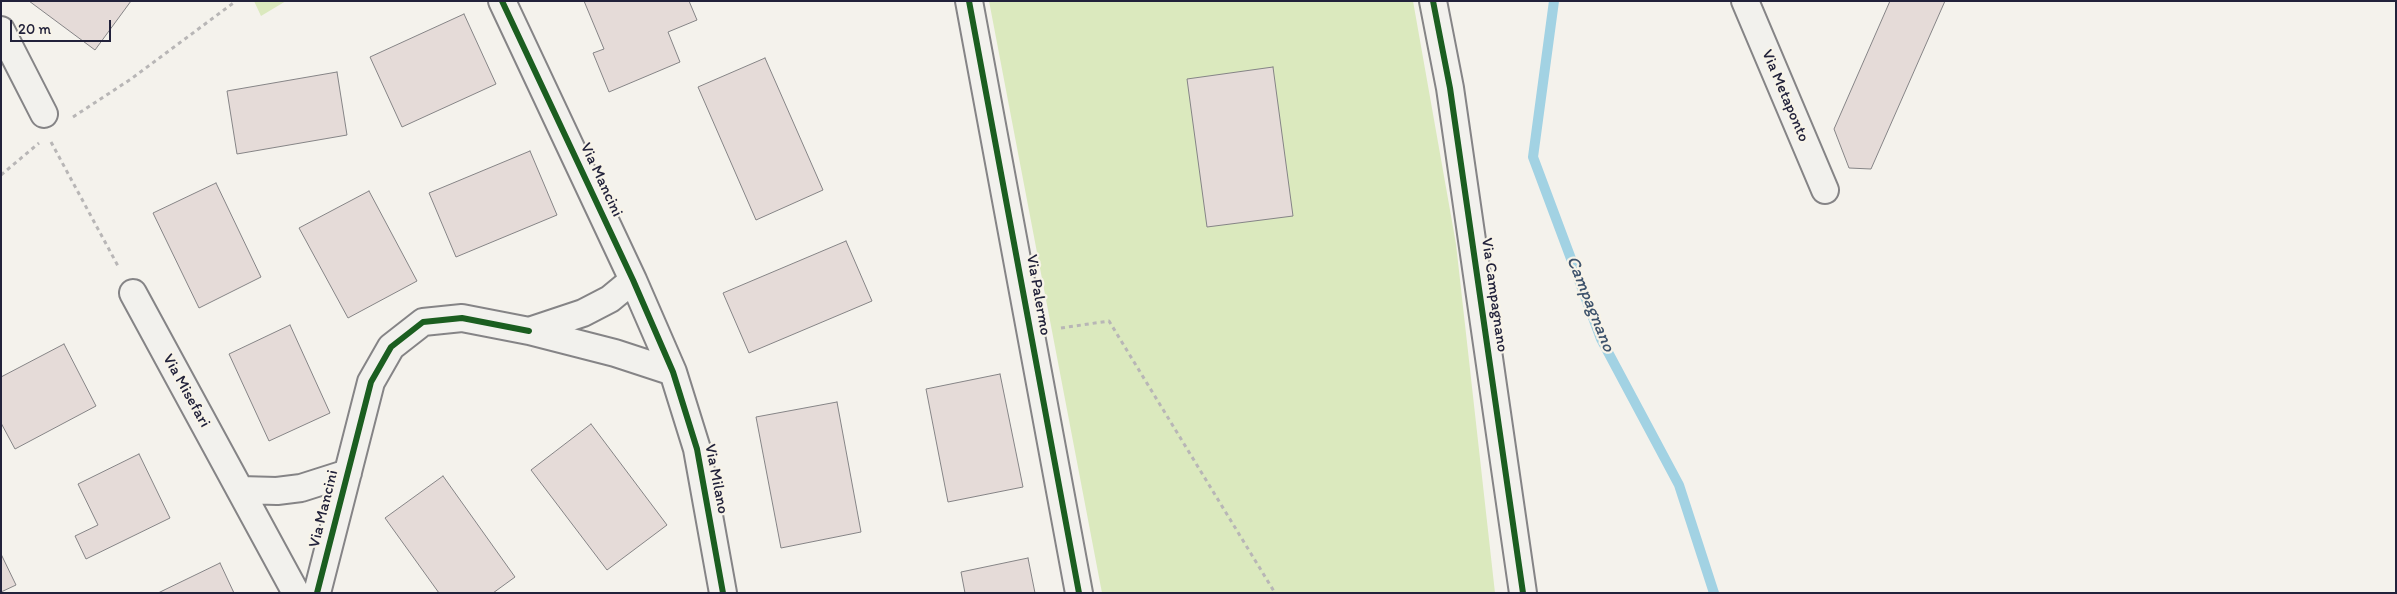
<!DOCTYPE html>
<style>
body{margin:0}
#map{position:relative;width:2397px;height:594px;overflow:hidden;background:#f4f2ec;font-family:Itim,sans-serif}
canvas{display:block}
.frame{position:absolute;inset:0;border:2px solid #22223b;pointer-events:none}
.scale{position:absolute;left:10px;top:20px;width:101px;height:22px;box-sizing:border-box;border:2px solid #22223b;border-top:0;padding-left:6px;font-size:15px;line-height:18px;white-space:nowrap;color:#22223b;-webkit-text-stroke:4px #f7f3e8;paint-order:stroke}
</style>
<div id="map">
<canvas width="2397" height="594"></canvas>
<div class="frame"></div>
<div class="scale">20 m</div>
</div>
<script>
const g = document.querySelector('canvas').getContext('2d');
g.lineJoin = 'round';
function paint(path, color) { g.fillStyle = color; g.fill(path, 'evenodd'); }
const toPath = rows => new Path2D(rows.map(r => 'M' + r).join(''));
function stroke(path, color, width, dash) { g.strokeStyle = color; g.lineWidth = width; g.lineCap = dash ? 'butt' : 'round'; g.setLineDash(dash || []); g.stroke(path); }
function drawText(font, color, halo, rows, align = 'center') {
  g.font = font + ' Itim,sans-serif'; g.lineWidth = 4.5; g.setLineDash([]); g.textBaseline = 'middle'; g.strokeStyle = halo; g.fillStyle = color; for (const [text, x, y, turn = 0] of rows) {
    g.save(); g.translate(x, y); g.rotate((+turn || 0) * Math.PI / 180); g.textAlign = isNaN(turn) ? turn : align; if (halo) g.strokeText(text, 0, 0); g.fillText(text, 0, 0); g.restore();
  }
}
paint(toPath([
 [254,1,286,1,261,16],
 [989,1,1413,1,1456,244,1495,593,1102,593]
]), '#dbe9be');
stroke(toPath([
 [1554,1,1533,157,1601,339,1679,485,1714,593]
]), '#a2d2e3', 10);
const building = toPath([
 [29,1,131,1,95,50,29,1],
 [584,1,689,1,697,20,668,32,680,62,609,92,593,53,604,49,584,1],
 [1890,1,1945,1,1871,169,1849,168,1834,129,1890,1],
 [464,14,496,84,402,127,370,57,464,14],
 [765,58,823,190,756,220,698,87,765,58],
 [1273,67,1293,216,1207,227,1187,79,1273,67],
 [337,72,347,135,237,154,227,91,337,72],
 [530,151,557,215,456,257,429,193,530,151],
 [216,183,261,277,199,308,153,213,216,183],
 [369,191,417,281,348,318,299,228,369,191],
 [846,241,872,301,749,353,723,293,846,241],
 [290,325,330,413,269,441,229,354,290,325],
 [64,344,96,406,15,449,1,423,1,377,64,344],
 [1000,374,1023,487,948,502,926,389,1000,374],
 [837,402,861,532,781,548,756,417,837,402],
 [591,424,667,525,607,570,531,470,591,424],
 [139,454,170,518,86,559,75,536,98,525,78,484,139,454],
 [443,476,515,577,493,593,439,593,385,518,443,476],
 [1,554,16,585,1,592,1,554],
 [1028,558,1035,593,965,593,961,572,1028,558],
 [220,563,234,593,158,593,220,563]
]);
paint(building, '#e5dbd8');
stroke(building, '#858486', 1);
const minor = toPath([
 [502,1,633,280,673,372,697,449,723,593],
 [969,1,1079,593],
 [1433,1,1450,88,1523,593],
 [1745,1,1825,190],
 [1,30,44,114],
 [633,280,610,299,583,313,529,331,615,353,673,372],
 [133,293,296,593],
 [240,490,277,491,301,488,348,473],
 [317,593,371,382,391,347,423,322,462,318,529,331]
]);
stroke(minor, '#858486', 30);
stroke(toPath([
 [73,117,131,79,236,1],
 [51,142,118,266],
 [1,175,39,143],
 [1061,328,1109,321,1275,593]
]), '#b8b6b6', 3, [4, 4]);
stroke(minor, '#f2f1ed', 26);
stroke(toPath([
 [502,1,633,280,673,372,697,449,723,593],
 [969,1,1079,593],
 [1433,1,1450,88,1523,593],
 [317,593,371,382,391,347,423,322,462,318,529,331]
]), '#1b5e20', 6);
drawText('16px', '#22223b', '#f7f3e8', [
 ["Via Metaponto",1785,96,67],
 ["Via Mancini",601,180,65],
 ["Via Palermo",1038,295,80],
 ["Via Campagnano",1494,295,82],
 ["Via Misefari",186,391,61],
 ["Via Milano",716,479,79],
 ["Via Mancini",324,509,-76]
]);
drawText('italic 18px', '#3e536c', '#f7f3e8', [
 ["Campagnano",1590,304,68]
]);
</script>
